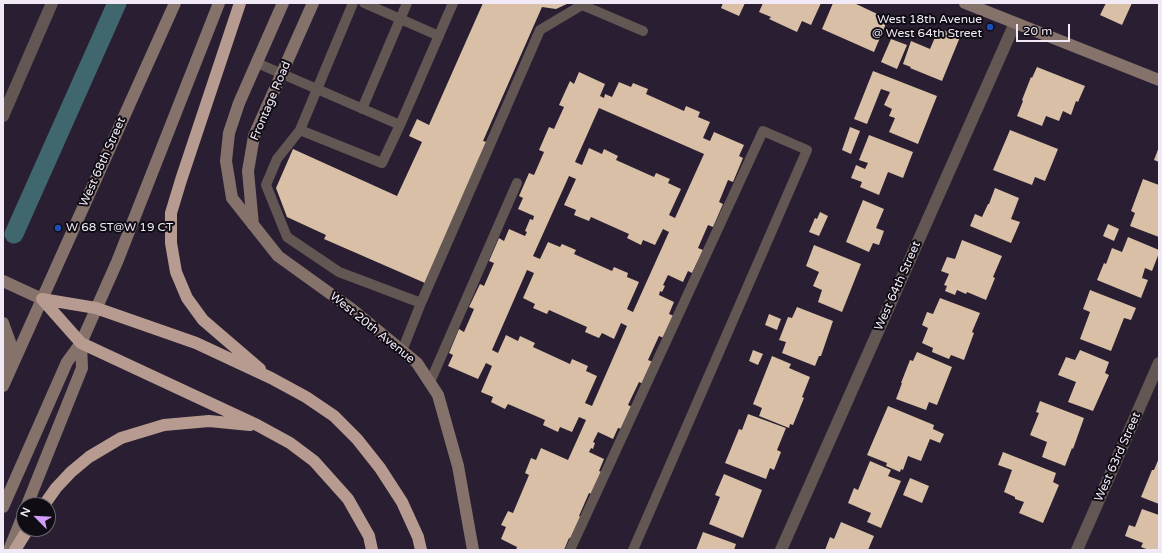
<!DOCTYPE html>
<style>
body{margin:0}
#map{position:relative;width:1162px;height:553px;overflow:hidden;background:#2a1f32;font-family:"Varela Round",sans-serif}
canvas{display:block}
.frame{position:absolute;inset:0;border:4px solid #f1eaf6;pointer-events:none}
.north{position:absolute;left:16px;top:497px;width:40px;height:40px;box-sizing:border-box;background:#100c14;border:1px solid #6a656e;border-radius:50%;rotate:294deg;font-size:11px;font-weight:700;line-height:16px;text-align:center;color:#f1eaf6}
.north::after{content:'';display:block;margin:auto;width:14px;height:18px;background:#d19dfe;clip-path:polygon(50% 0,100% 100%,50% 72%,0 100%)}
.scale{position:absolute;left:1016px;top:24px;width:54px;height:18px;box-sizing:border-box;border:2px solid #f1eaf6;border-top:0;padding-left:5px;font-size:12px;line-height:14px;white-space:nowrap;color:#f1eaf6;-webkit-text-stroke:3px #100c14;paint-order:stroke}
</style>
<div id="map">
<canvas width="1162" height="553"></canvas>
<div class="frame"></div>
<div class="north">N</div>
<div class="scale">20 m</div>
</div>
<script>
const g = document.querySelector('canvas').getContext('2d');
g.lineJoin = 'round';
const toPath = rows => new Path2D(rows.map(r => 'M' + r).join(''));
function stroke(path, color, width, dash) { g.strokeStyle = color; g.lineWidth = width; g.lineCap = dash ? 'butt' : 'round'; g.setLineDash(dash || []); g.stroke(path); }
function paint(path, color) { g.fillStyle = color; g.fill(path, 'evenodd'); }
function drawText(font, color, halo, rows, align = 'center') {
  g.font = font + ' "Varela Round",sans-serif'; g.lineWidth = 4; g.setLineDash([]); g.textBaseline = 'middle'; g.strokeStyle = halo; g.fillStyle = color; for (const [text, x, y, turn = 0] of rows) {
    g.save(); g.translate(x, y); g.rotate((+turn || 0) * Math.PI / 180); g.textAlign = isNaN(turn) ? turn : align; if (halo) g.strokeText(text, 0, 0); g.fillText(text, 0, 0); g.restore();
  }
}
stroke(toPath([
 [14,234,117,3]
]), '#40676d', 19);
paint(toPath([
 [483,3,569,3,556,9,542,7,483,141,487,142,425,283,324,239,326,235,287,217,276,188,293,149,397,196,422,142,409,136,417,119,429,125],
 [723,3,745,3,739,16,721,8],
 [763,3,821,3,811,25,802,21,797,32,769,19,771,17,759,12],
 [833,3,854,3,888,19,874,52,822,29],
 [1106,3,1132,3,1122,25,1100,15],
 [939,28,960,37,942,81,910,68,911,67,903,64,911,41,930,49],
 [891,39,907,45,897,69,881,62],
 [1037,67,1085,86,1078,102,1076,101,1071,115,1063,111,1059,121,1046,116,1042,126,1017,116,1023,101,1022,100,1031,77,1032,78],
 [873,71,937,96,918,144,889,132,895,118,889,116,892,109,884,105,890,92,881,89,867,124,854,119],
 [579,72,605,84,600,96,604,98,605,94,612,97,619,82,631,87,633,83,648,89,646,94,684,111,686,106,700,112,698,117,710,122,703,138,710,141,714,132,744,145,739,156,743,158,733,182,728,180,719,202,723,204,713,227,708,225,698,248,703,250,692,273,688,271,683,282,668,275,663,285,665,286,662,292,660,291,659,295,674,302,669,314,674,316,664,338,659,336,648,360,653,362,643,384,639,382,628,405,632,407,622,429,618,428,613,439,598,432,593,442,595,443,593,449,591,448,589,452,604,459,599,471,604,473,594,495,589,493,579,516,583,518,574,540,569,538,564,550,516,550,517,547,501,539,506,527,501,525,508,511,513,513,529,475,525,473,531,458,536,460,541,448,568,460,586,420,579,417,572,432,560,427,558,432,543,425,545,420,508,404,505,409,491,402,493,397,481,392,492,366,486,363,478,379,448,366,453,355,449,353,459,329,464,332,474,309,469,307,480,284,484,286,494,263,489,261,499,238,504,241,509,229,525,236,527,232,525,231,530,219,533,220,534,216,518,209,523,198,519,196,529,173,534,175,544,152,539,150,549,127,554,129,564,107,559,105,570,81,574,84],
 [599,108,704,154,675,218,669,215,681,189,668,183,670,179,656,173,654,177,616,160,618,156,604,149,602,154,589,148,582,165,575,162],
 [569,176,576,179,564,205,576,210,574,215,589,221,591,217,629,234,627,238,641,245,643,240,655,245,663,229,669,232,633,312,627,309,639,282,627,277,628,273,614,267,612,271,574,254,576,250,562,244,560,247,548,242,540,259,533,256],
 [527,270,534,273,523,298,535,304,533,308,547,314,549,310,587,327,585,332,599,338,602,333,614,339,621,323,627,326,592,406,585,403,597,376,586,371,588,366,572,359,570,364,533,347,535,343,520,336,518,341,506,335,498,353,492,350],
 [850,127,860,131,851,154,842,150],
 [1010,130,1058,149,1045,181,1035,177,1032,185,993,170],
 [869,135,913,152,903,178,888,172,879,195,860,187,862,182,851,178,856,165,865,169,868,163,859,160],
 [1159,147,1159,162,1154,160],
 [1143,179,1159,185,1159,237,1130,226,1135,213,1131,211],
 [995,188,1019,198,1011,219,1020,222,1011,243,970,226,975,214,982,217,988,204,989,204],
 [863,200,884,209,876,228,884,231,879,245,873,243,869,252,846,242],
 [820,212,828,216,819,236,809,232,815,218,817,219],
 [1108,224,1119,229,1114,241,1103,236],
 [1128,237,1159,250,1159,253,1152,271,1145,268,1142,278,1148,280,1141,298,1097,280,1104,263,1106,264,1112,248,1122,252],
 [962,240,1002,256,993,277,995,278,986,300,967,292,966,294,957,290,955,295,945,291,947,286,944,285,949,274,941,271,947,257,955,259],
 [814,245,861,264,842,312,818,302,822,290,813,286,819,272,806,266],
 [1090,290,1136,308,1131,320,1124,318,1111,351,1080,339,1090,312,1083,309],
 [940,298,980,313,972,332,974,333,964,360,951,355,949,359,932,352,933,348,922,343,928,328,922,325,927,312,933,314],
 [797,307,833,321,821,356,819,356,815,366,782,353,786,342,779,340,788,317,792,318],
 [769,314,781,319,777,330,765,325],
 [753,350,763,354,758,365,749,361],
 [1080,350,1109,362,1105,373,1109,375,1093,411,1068,402,1076,382,1058,375,1066,357,1075,360],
 [917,352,952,367,937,405,929,402,926,410,896,399,902,383,901,383,910,360,913,361],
 [772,356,791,364,789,368,810,377,802,397,804,398,793,425,790,424,789,428,759,416,762,408,753,404],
 [1040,401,1084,418,1073,449,1072,448,1065,466,1042,457,1047,442,1030,435,1039,413,1036,412],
 [888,406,934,425,933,429,944,434,940,443,930,439,921,461,908,456,903,470,901,469,900,472,886,466,887,463,867,455],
 [748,414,786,428,777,450,781,452,774,470,770,468,766,479,725,463,739,429,742,430],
 [1003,452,1056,473,1053,482,1059,485,1043,523,1019,513,1024,502,1015,499,1015,497,1004,492,1012,470,998,465],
 [1159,458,1159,504,1141,497,1152,470,1154,470],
 [870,461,891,470,888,476,901,481,881,528,867,522,871,513,848,503,854,488,858,490],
 [724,474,762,490,743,538,709,524,720,497,715,495],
 [910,478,929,486,922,503,903,495],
 [1142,509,1159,515,1159,550,1149,550,1141,547,1143,543,1125,536,1129,525,1135,527],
 [841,522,874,536,868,550,825,550,830,537,834,539],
 [703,532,736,544,734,550,696,550]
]), '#d8bfa5');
stroke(toPath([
 [353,3,300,130,382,163,400,125],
 [364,3,439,36],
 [582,5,643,31],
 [257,63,400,125,453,3],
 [362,109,407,3],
 [300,130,277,159,266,185,287,237,339,272,421,303,402,351],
 [421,303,540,30,582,5,583,3],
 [430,382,517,183],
 [570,550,763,131,807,150,633,550]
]), '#625752', 10);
stroke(toPath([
 [3,116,52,3],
 [781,550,1015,23],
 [1077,550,1159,363]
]), '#625752', 12);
stroke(toPath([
 [283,3,239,103,229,133,226,161,232,198,278,256,353,310,417,363,438,395,458,466,473,550],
 [965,3,1159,80],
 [253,225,248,171,254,136,313,3],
 [3,281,42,299],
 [3,323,10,342,9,367],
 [3,386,175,3],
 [27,505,82,368,81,343],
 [3,507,67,362,81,343,117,262,219,3],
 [9,550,24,513]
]), '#84726b', 12);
stroke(toPath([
 [240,3,181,180,171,213,171,243,176,272,187,298,203,320,260,369],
 [42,299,96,308,196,343,271,378,306,397,334,416,357,439,380,468,402,502,418,537,421,550],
 [42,299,81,343,257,425,290,443,314,461,348,499,369,536,372,550],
 [44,505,56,488,71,472,89,457,121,438,164,425,209,421,250,425],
 [15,550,28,529]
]), '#b79b90', 12);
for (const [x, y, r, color] of [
 [990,27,4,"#1a4fb4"],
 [58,228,4,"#1a4fb4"]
]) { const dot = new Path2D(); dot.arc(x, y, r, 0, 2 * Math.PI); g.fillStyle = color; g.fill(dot); stroke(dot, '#100c14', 1.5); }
drawText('12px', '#f1eaf6', '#100c14', [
 ["West 18th Avenue",982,20],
 ["@ West 64th Street",982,34],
 ["W 68 ST@W 19 CT",66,228,"left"]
], 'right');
drawText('12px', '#f1eaf6', '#100c14', [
 ["Frontage Road",271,101,-67],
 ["West 68th Street",103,162,-66],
 ["West 64th Street",898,286,-66],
 ["West 20th Avenue",372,328,39],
 ["West 63rd Street",1118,457,-66]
]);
</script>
